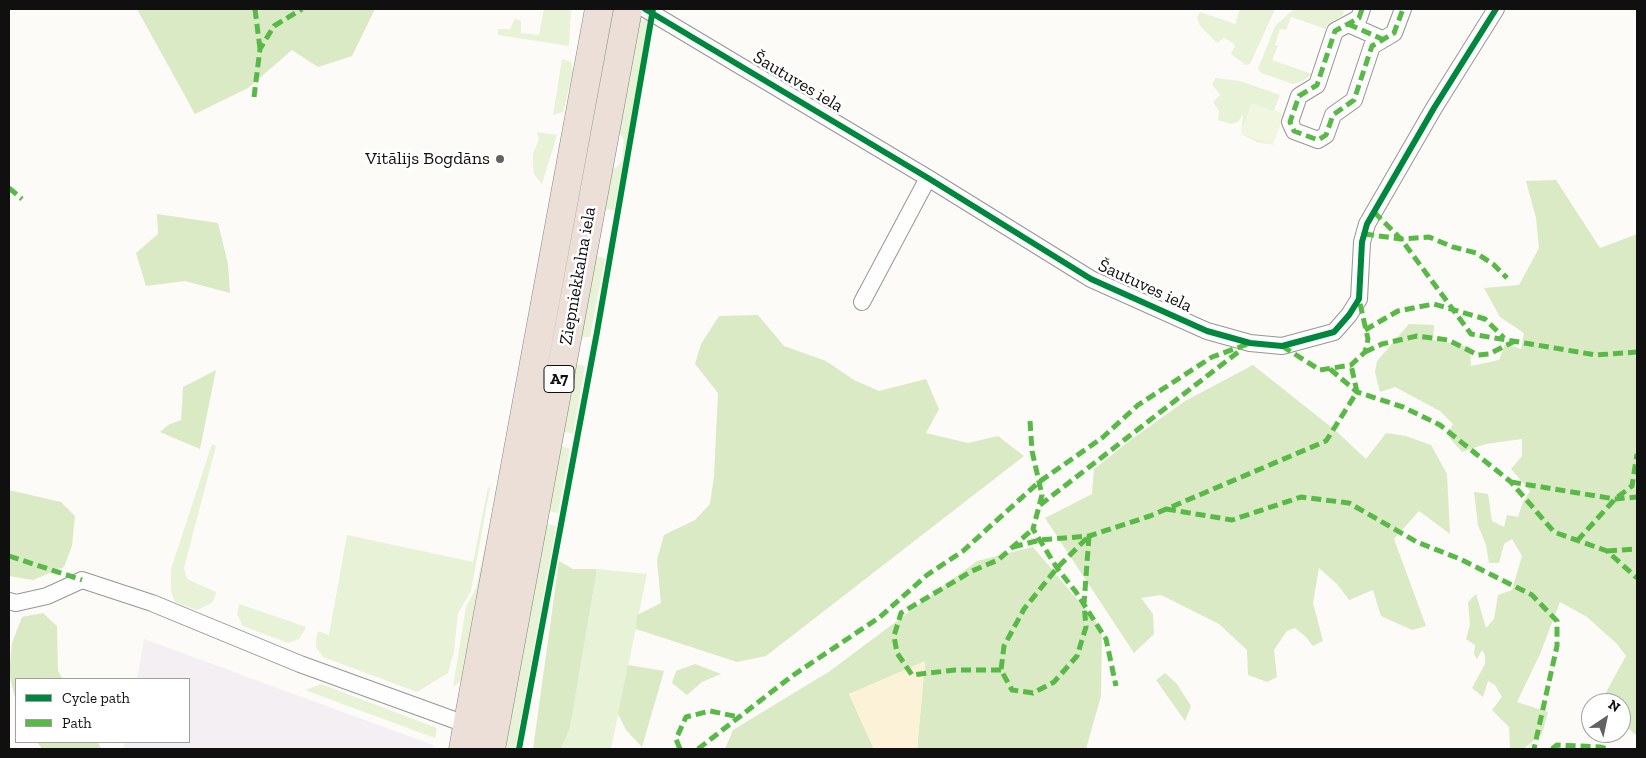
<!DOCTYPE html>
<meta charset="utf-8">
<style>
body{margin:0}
#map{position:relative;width:1646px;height:758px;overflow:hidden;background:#fcfbf7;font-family:"Zilla Slab",serif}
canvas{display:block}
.frame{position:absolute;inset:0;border:10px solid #101010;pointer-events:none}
.legend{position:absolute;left:15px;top:678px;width:175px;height:65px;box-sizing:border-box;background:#fff;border:1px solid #9f9f9f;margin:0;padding:6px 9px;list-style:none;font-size:15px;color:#101010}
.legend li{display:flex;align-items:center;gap:10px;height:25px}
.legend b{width:25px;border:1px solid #9f9f9f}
.north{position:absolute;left:1581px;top:693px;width:50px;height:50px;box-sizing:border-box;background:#fff;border:1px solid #9f9f9f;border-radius:50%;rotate:34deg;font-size:14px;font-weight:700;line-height:20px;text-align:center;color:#101010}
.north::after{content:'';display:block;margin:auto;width:18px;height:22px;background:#636261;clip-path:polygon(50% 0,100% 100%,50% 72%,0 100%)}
</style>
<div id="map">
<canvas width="1646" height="758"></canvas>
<div class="frame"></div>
<ul class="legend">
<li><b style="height:6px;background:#00873e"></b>Cycle path</li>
<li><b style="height:6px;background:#58b947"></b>Path</li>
</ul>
<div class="north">N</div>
</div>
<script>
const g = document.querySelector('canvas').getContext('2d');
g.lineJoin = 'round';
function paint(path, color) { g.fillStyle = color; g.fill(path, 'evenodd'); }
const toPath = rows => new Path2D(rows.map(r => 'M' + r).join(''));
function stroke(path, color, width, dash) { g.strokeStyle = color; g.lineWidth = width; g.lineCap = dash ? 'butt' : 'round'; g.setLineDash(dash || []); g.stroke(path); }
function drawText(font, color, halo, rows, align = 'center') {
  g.font = font + ' "Zilla Slab",serif'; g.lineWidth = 5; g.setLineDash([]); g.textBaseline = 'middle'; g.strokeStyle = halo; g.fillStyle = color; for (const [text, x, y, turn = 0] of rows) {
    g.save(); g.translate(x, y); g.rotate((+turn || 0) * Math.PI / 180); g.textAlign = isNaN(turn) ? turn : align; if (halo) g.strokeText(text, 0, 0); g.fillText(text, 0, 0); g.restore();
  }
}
paint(toPath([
 [144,639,433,745,432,749,124,749,125,742,189,742,189,679,137,679]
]), '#f4eff3');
paint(toPath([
 [544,9,571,9,569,46,498,35,498,29,510,29,515,19,521,21,521,33,539,35],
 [1240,9,1275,9,1250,64,1246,65,1231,54,1235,46,1233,43,1224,38,1217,43,1200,26,1197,18,1200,12,1235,24],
 [1294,9,1342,9,1344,11,1343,15,1326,26,1326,29,1291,17,1286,30,1280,29,1275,45,1278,46,1272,60,1312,74,1303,81,1293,84,1261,73,1258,69,1275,26],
 [648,19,643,56,614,210,605,209,604,175,618,166,622,161,624,140,616,126,638,21],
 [562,59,571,62,573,72,563,112,553,115],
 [1216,78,1240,81,1280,95,1274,110,1285,115,1252,104,1241,133,1273,145,1257,142,1241,134,1243,114,1238,122,1231,124,1218,120,1219,111,1213,102,1220,95,1212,84],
 [537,132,557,135,542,184,534,174,533,164,533,154,539,139],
 [591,255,605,258,590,337,577,337],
 [571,363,585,366,573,434,558,430],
 [212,444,216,446,184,568,187,579,216,592,214,600,210,604,197,610,175,602,171,591,171,569],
 [556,444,570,449,558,513,544,510],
 [498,486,467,676,453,687,466,607,476,588],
 [488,487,490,488,471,591,458,613,454,651,448,673,417,692,323,657,316,647,316,640,318,631,329,635,347,535,473,562],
 [541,523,556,526,515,749,499,749],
 [597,569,647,574,611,749,561,749,570,728],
 [239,604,306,627,299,639,288,643,243,626,237,614],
 [321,684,437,728,435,738,305,690]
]), '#e8f2d6');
paint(toPath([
 [137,9,375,9,352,56,318,67,292,50,248,88,195,114],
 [1556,180,1600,248,1637,234,1637,736,1621,722,1621,703,1600,703,1626,656,1617,644,1587,617,1560,602,1540,654,1517,702,1548,712,1542,734,1523,749,1510,749,1509,727,1492,710,1502,697,1495,685,1488,681,1483,697,1472,688,1485,664,1485,655,1482,650,1477,659,1474,654,1475,645,1466,639,1470,625,1468,602,1476,594,1486,628,1494,619,1498,595,1512,590,1522,556,1512,539,1504,544,1499,563,1489,563,1486,545,1478,525,1474,492,1488,494,1492,521,1504,527,1507,515,1518,517,1523,502,1530,491,1511,469,1522,456,1522,439,1486,444,1462,452,1447,435,1453,424,1440,411,1395,387,1380,392,1375,372,1377,361,1409,324,1434,325,1433,340,1470,347,1471,366,1499,360,1505,344,1521,349,1524,333,1500,317,1484,288,1519,285,1539,248,1536,218,1526,181],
 [157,214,218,223,228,264,230,293,185,281,146,286,136,253,158,234],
 [758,315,784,346,826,361,854,380,879,391,926,379,939,409,926,433,968,443,998,436,1024,456,766,656,737,662,636,629,637,615,661,603,657,560,664,535,695,520,710,504,714,476,718,393,695,364,701,344,719,316],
 [1253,365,1336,431,1366,459,1386,433,1406,436,1431,445,1447,474,1450,534,1419,511,1394,539,1426,626,1412,630,1381,616,1373,590,1349,600,1337,584,1319,568,1313,603,1323,641,1313,646,1306,637,1295,628,1287,631,1274,650,1277,677,1267,682,1248,675,1247,650,1219,624,1161,595,1141,598,1153,614,1154,634,1134,653,1045,518,1092,494,1094,469,1132,439,1185,401],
 [216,370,200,449,160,432,168,425,181,420,183,387],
 [9,490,61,502,75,516,72,546,64,567,33,580,9,576],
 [1033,547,1102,629,1101,696,1086,749,917,749,925,662,849,694,874,749,725,749,733,730,830,671,977,561],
 [559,561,573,569,597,569,570,728,561,749,533,749],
 [43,613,57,626,58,671,63,679,16,679,16,701,9,674,12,643,22,617],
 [695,664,721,674,702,682,687,695,672,683,676,671],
 [628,665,664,671,642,747,626,730,618,714],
 [1165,673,1177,684,1191,706,1185,721,1156,680],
 [37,742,98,742,101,749,42,749]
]), '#d9eac4');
paint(toPath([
 [925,661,917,749,874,749,849,694]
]), '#fcf2d8');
paint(toPath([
 [1252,104,1284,115,1273,145,1241,134]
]), '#f1f6e0');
const street = toPath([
 [645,9,928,178,1091,279,1207,331,1250,343,1282,346,1334,332,1349,315,1359,299,1362,242,1367,224,1434,108,1496,9],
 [1362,9,1359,18,1335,31,1317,85,1299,96,1290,122,1294,131,1318,140,1326,135,1333,115,1354,100,1372,46,1394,33,1403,9],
 [1348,24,1382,39],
 [862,302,928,178],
 [9,601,16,603,47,596,82,580,152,603,300,664,468,725]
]);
const highway = toPath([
 [463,749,599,9],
 [491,749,628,9]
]);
stroke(street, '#969694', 18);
stroke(highway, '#848381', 29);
stroke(street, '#fffefe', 16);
stroke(highway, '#ebdfd7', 28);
stroke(toPath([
 [255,9,260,49],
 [1362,9,1359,18,1335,31,1317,85,1299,96,1290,122,1294,131,1318,140,1326,135,1333,115,1354,100,1372,46,1394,33,1403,9],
 [1348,24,1382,39],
 [254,97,260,49,274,26,302,9],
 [9,188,22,199],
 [1374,212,1401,239,1471,334,1596,355,1637,352],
 [1364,234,1401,239,1429,237,1453,247,1476,253,1493,264,1507,278],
 [1365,330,1398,311,1434,304,1485,319,1504,338],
 [1282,346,1320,370,1351,365,1365,352,1368,339,1359,299],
 [1365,352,1382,344,1417,336,1448,340,1478,355,1489,354,1515,341],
 [1330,369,1357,392,1403,407,1440,425,1511,482,1554,532,1607,551,1637,578],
 [1030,421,1032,451,1042,495,1033,529,1057,568,1076,592,1106,639,1116,686],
 [1511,482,1615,499,1637,497],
 [1040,505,1242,349],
 [1166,509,1232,520,1301,497,1349,503,1417,542,1460,559,1532,595,1557,621,1557,646,1534,749],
 [1089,536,1084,604,1086,627,1077,656,1054,682,1033,693,1012,690,1001,670,1004,646,1024,609,1057,568,1089,536],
 [1577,541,1615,499,1632,486,1637,454],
 [1013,547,1040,540,1089,536,1150,516,1326,441,1357,392,1351,365],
 [1607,551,1637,549],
 [9,556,82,580],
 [1001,670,955,670,912,675,897,653,894,636,901,613,972,571,998,560,1033,529],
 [680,749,676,739,686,717,710,711,739,717],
 [698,749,792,676,880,617,927,575,963,551,1039,482,1102,438,1138,405,1212,357,1248,344],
 [1552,749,1557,745,1600,747,1607,749]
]), '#58b947', 5, [10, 5]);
stroke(toPath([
 [645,9,928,178,1091,279,1207,331,1250,343,1282,346,1334,332,1349,315,1359,299,1362,242,1367,224,1434,108,1496,9],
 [519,749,597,332,653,9]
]), '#00873e', 6);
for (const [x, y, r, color] of [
 [500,159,5,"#636261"]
]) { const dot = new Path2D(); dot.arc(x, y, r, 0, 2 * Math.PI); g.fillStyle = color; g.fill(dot); stroke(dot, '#fff', 2); }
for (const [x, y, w] of [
 [559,379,30]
]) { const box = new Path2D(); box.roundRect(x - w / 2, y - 13.5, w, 27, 4); g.fillStyle = '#fff'; g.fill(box); stroke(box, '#101010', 1); }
drawText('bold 16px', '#101010', null, [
 ["A7",559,379]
]);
drawText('18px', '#101010', '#fff', [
 ["Šautuves iela",798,82,31],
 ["Ziepniekkalna iela",578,276,-80],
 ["Šautuves iela",1145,286,25]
]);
drawText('18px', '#101010', '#fff', [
 ["Vitālijs Bogdāns",490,159]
], 'right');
</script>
